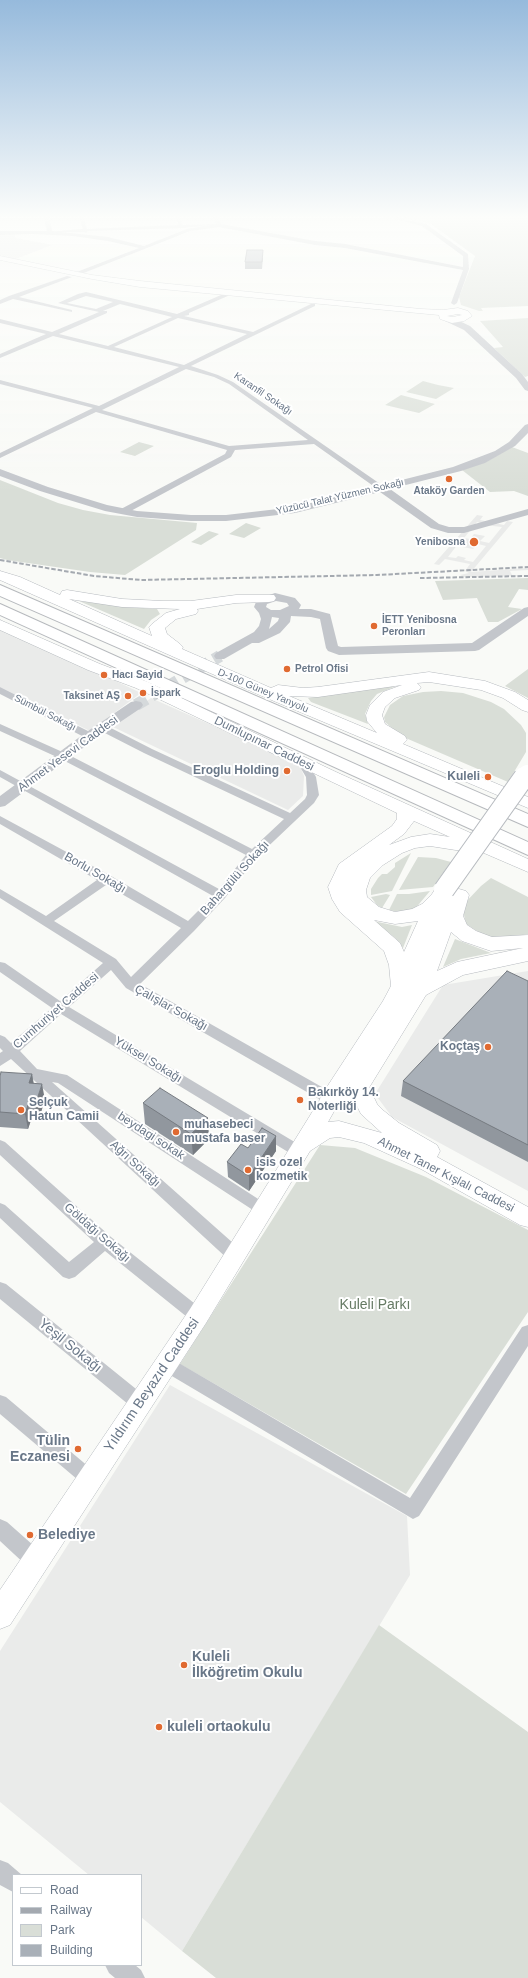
<!DOCTYPE html>
<meta charset="utf-8">
<style>
body{margin:0}
#map{position:relative;width:528px;height:1978px;overflow:hidden;background:#f9faf7;font-family:Helvetica,sans-serif}
canvas{display:block}
.legend{position:absolute;left:12px;top:1874px;width:130px;height:92px;box-sizing:border-box;background:#fff;border:1px solid #c3c9cf;margin:0;padding:5px 7px;list-style:none;font-size:12px;color:#697788}
.legend li{display:flex;align-items:center;gap:8px;height:20px}
.legend b{width:20px;border:1px solid #c3c9cf}
</style>
<div id="map">
<canvas width="528" height="1978"></canvas>
<ul class="legend">
<li><b style="height:5px;background:#fff"></b>Road</li>
<li><b style="height:5px;background:#a4a9b0"></b>Railway</li>
<li><b style="height:11px;background:#d9ded7"></b>Park</li>
<li><b style="height:11px;background:#a9b0b8"></b>Building</li>
</ul>
</div>
<script>
const g = document.querySelector('canvas').getContext('2d');
g.lineJoin = 'round';
function paint(path, color) { g.fillStyle = color; g.fill(path, 'evenodd'); }
const toPath = rows => new Path2D(rows.map(r => 'M' + r).join(''));
function stroke(path, color, width, dash) { g.strokeStyle = color; g.lineWidth = width; g.lineCap = dash ? 'butt' : 'round'; g.setLineDash(dash || []); g.stroke(path); }
function drawText(font, color, halo, rows, align = 'center') {
  g.font = font + ' Helvetica,sans-serif'; g.lineWidth = 4; g.setLineDash([]); g.textBaseline = 'middle'; g.strokeStyle = halo; g.fillStyle = color; for (const [text, x, y, turn = 0] of rows) {
    g.save(); g.translate(x, y); g.rotate((+turn || 0) * Math.PI / 180); g.textAlign = isNaN(turn) ? turn : align; if (halo) g.strokeText(text, 0, 0); g.fillText(text, 0, 0); g.restore();
  }
}
paint(toPath([
 [14,234,16,238,52,245,16,259,0,255,0,235],
 [477,515,483,516,480,520,504,525,507,521,513,522,471,572,528,568,528,570,510,571,512,575,528,576,464,577,460,575,469,573,465,571,470,564,445,559,439,565,434,564],
 [477,522,485,524,484,525,502,527,489,543,480,541,485,536,474,534,470,539,464,538],
 [461,540,467,541,463,547,473,549,478,544,486,546,473,562,464,560,466,558,458,556,456,558,448,557],
 [0,626,141,693,90,731,0,687],
 [151,698,299,764,304,776,303,796,288,810,111,726],
 [528,971,528,1191,392,1117,375,1094,443,985],
 [170,1385,407,1516,410,1575,182,1951,141,1917,141,1875,89,1875,0,1802,0,1651]
]), '#eaebea');
paint(toPath([
 [407,216,528,216,528,306,481,308,483,311,479,311,461,305,459,297,475,256,431,224,404,217],
 [528,318,528,376,525,377,494,348,503,347,480,321],
 [423,381,438,385,454,388,436,399,406,392],
 [401,395,435,404,419,413,385,405],
 [139,442,154,446,135,456,120,452],
 [512,447,528,453,528,496,514,491,490,492,462,470,486,462],
 [0,480,58,503,83,510,110,515,197,523,196,530,125,575,90,572,7,560,0,558],
 [246,523,261,528,244,538,229,534],
 [209,531,219,534,201,545,191,542],
 [528,578,528,590,519,589,508,607,522,609,498,622,488,622,477,598,443,600,435,581],
 [79,601,153,609,157,609,160,614,151,620,144,629],
 [528,669,528,698,505,686],
 [393,686,394,687,377,694,371,701,365,714,368,724,311,702,308,698],
 [441,691,463,693,491,702,504,709,521,725,526,733,526,752,508,782,401,736,385,722,384,717,390,705,403,696,423,692],
 [411,853,392,891,371,895,371,889,378,878,382,874,387,874,395,867,395,863],
 [418,857,436,858,451,862,433,887,399,890],
 [491,878,528,897,528,934,508,938,486,937,466,924,462,906,481,886],
 [430,891,414,910,398,912,389,910,397,894,409,894],
 [386,894,390,895,382,908,377,905,371,897],
 [373,921,402,927,412,925,403,948,395,938],
 [455,939,491,953,461,959,443,967],
 [320,1145,355,1148,426,1177,528,1230,528,1312,406,1494,180,1364],
 [379,1625,528,1732,528,1978,216,1978,182,1951]
]), '#d9ded7');
stroke(toPath([
 [136,705,220,656]
]), '#d5d9db', 12, [12, 6]);
const secondary = toPath([
 [0,256,92,275,140,281,421,309,443,310,458,308,468,311,472,316,464,321,452,323,440,319,439,315,140,287,92,279,0,260,0,256],
 [458,314,462,315,453,317,447,316,458,314],
 [359,1077,366,1080,377,1104,384,1111,399,1123,437,1145,440,1151,437,1157,528,1207,528,1227,520,1225,421,1169,364,1143,339,1137,330,1138,310,1151,206,1323,10,1625,0,1629,0,1590,190,1309,324,1093,331,1091,338,1093,341,1099,328,1122,339,1121,382,1133,361,1114,358,1108,349,1085,352,1080,359,1077]
]);
const primary = toPath([
 [0,571,20,577,60,595,62,591,67,590,122,599,163,601,191,601,236,595,274,595,276,598,274,601,269,602,236,603,197,609,198,611,196,614,176,619,165,628,167,634,180,644,183,647,182,649,271,688,278,685,303,688,318,687,429,672,485,681,515,692,528,700,528,712,522,710,503,698,481,690,429,682,417,683,421,687,419,690,395,698,385,707,382,715,385,724,405,736,407,740,403,744,528,797,528,808,262,696,0,580,0,571],
 [69,599,122,607,180,609,166,613,152,624,149,627,152,636,69,599],
 [402,685,383,692,370,705,366,715,367,721,377,733,289,696,318,697,402,685],
 [0,620,100,664,148,682,336,772,528,859,528,872,470,847,462,851,430,846,415,848,402,853,383,865,370,878,366,890,367,897,379,907,395,912,412,909,422,904,432,894,437,886,444,884,451,886,454,890,459,889,466,891,469,895,463,916,467,925,476,931,492,937,528,935,528,961,463,975,426,995,367,1091,350,1105,342,1108,331,1108,323,1105,320,1099,323,1093,383,1001,391,986,389,965,384,951,340,912,332,899,328,887,339,864,392,826,397,819,397,813,136,688,88,670,0,630,0,620],
 [414,821,450,837,430,834,411,837,389,845,404,834,414,821],
 [374,920,395,924,418,921,404,952,400,943,374,920],
 [451,932,462,941,491,951,523,948,457,962,437,971,451,932]
]);
const trunk = toPath([
 [0,585,528,814,528,827,0,596,0,585],
 [0,604,528,842,528,855,0,615,0,604]
]);
stroke(secondary, '#b5babf', 1);
stroke(primary, '#b6babf', 1);
stroke(trunk, '#b6b9bd', 2);
paint(toPath([
 [79,216,83,216,87,229,179,225,175,216,179,216,183,225,221,224,182,228,88,231,86,233,84,232,48,232,83,229,79,216]
]), '#c3c6cb');
paint(toPath([
 [43,216,49,216,52,231,108,237,144,246,187,229,216,224,213,216,218,216,221,224,315,241,345,244,463,267,463,256,422,226,382,216,390,216,426,224,468,254,469,269,457,303,454,305,451,303,463,270,345,248,315,245,219,227,190,231,76,276,74,273,139,248,108,241,73,236,33,234,0,235,0,231,47,231,43,216],
 [67,276,72,277,19,297,72,310,72,312,13,299,0,304,0,300,9,296,67,276],
 [86,292,177,314,228,292,231,294,230,295,189,313,189,315,184,316,253,332,311,304,315,304,315,306,191,366,218,375,233,382,386,488,379,490,314,444,235,450,231,457,127,513,121,513,121,509,225,454,227,450,96,412,0,458,0,453,93,408,0,384,0,380,99,406,179,367,53,336,0,358,0,354,46,334,0,323,0,319,52,332,99,312,58,303,78,294,86,292],
 [86,296,113,302,96,309,67,303,86,296],
 [120,304,172,317,108,346,59,334,107,313,107,311,103,311,120,304],
 [178,318,247,334,184,365,114,347,178,318],
 [186,369,214,377,229,384,308,440,229,446,102,410,186,369],
 [0,687,94,734,95,736,90,739,86,738,0,694,0,687],
 [0,724,67,754,252,849,284,819,144,753,99,730,98,728,99,726,107,726,152,749,290,813,305,799,307,795,306,777,297,762,298,760,306,760,316,777,319,795,314,803,257,857,225,898,194,931,140,984,336,1095,338,1099,336,1103,331,1104,326,1103,126,988,111,970,69,1007,303,1147,305,1151,303,1155,298,1157,293,1155,61,1014,20,1051,37,1069,67,1075,269,1206,272,1210,269,1214,264,1216,259,1214,58,1083,52,1082,242,1251,244,1256,242,1261,236,1263,230,1261,11,1059,0,1066,0,1053,3,1051,0,1048,0,1035,5,1037,11,1043,52,1008,0,972,0,962,5,963,60,1001,103,963,0,898,0,889,46,916,97,880,0,824,0,816,111,876,188,921,213,896,0,777,0,770,219,889,246,855,59,758,0,731,0,724],
 [106,885,181,928,131,977,116,959,54,921,106,885],
 [0,1140,5,1142,111,1237,204,1311,206,1316,204,1321,198,1323,192,1321,105,1251,75,1277,69,1279,63,1277,0,1218,0,1203,5,1205,69,1262,94,1242,0,1155,0,1140],
 [0,1282,6,1284,146,1397,149,1403,146,1409,140,1411,134,1409,0,1299,0,1282],
 [528,1325,528,1346,419,1516,413,1519,160,1369,158,1364,160,1359,166,1356,172,1359,410,1498,522,1327,528,1325],
 [0,1395,6,1397,96,1473,99,1479,96,1485,90,1488,84,1485,0,1414,0,1395],
 [0,1519,7,1522,42,1553,44,1560,42,1567,35,1569,28,1567,0,1541,0,1519],
 [0,1860,8,1863,22,1875,13,1875,13,1892,0,1885,0,1860],
 [105,1965,135,1965,141,1970,145,1978,115,1978,109,1973,105,1965]
]), '#c3c6cb');
paint(toPath([
 [445,317,451,317,470,326,522,374,528,382,528,391,525,390,516,378,464,330,445,321,445,317],
 [528,424,528,433,515,446,485,463,461,471,390,489,439,524,449,527,464,527,528,509,528,515,464,533,448,533,431,528,380,492,295,513,226,521,191,521,137,517,105,511,40,491,0,476,0,469,48,487,107,505,137,511,191,515,226,515,295,507,453,467,495,451,509,442,525,425,528,424],
 [275,593,295,598,301,605,299,609,311,609,330,614,338,646,341,647,472,643,524,608,528,607,528,616,479,650,475,651,339,655,328,651,326,648,320,619,311,617,291,616,290,622,280,633,259,643,252,643,224,659,216,659,214,656,216,653,254,632,259,626,261,619,259,613,254,607,256,602,258,599,275,593],
 [276,601,287,603,289,606,280,610,271,610,266,607,267,604,276,601],
 [272,617,279,618,278,621,269,629,272,617],
 [136,701,141,702,143,705,141,708,95,739,5,806,0,807,0,796,85,733,131,702,136,701]
]), '#c3c6cb');
paint(secondary, '#fff');
paint(primary, '#fff');
paint(trunk, '#fff');
stroke(toPath([
 [0,560,94,576,141,580,377,575,528,567],
 [420,578,528,576]
]), '#a4a9b0', 2, [4.5, 2]);
const primaryBridgeFar1 = toPath([
 [523,778,527,773]
]);
const primaryBridge = toPath([
 [444,890,524,777]
]);
stroke(primaryBridgeFar1, '#b6babf', 16, []);
stroke(primaryBridge, '#b6babf', 22, []);
stroke(primaryBridgeFar1, '#fff', 16);
stroke(primaryBridge, '#fff', 20);
paint(toPath([
 [263,258,262,269,245,269,245,262],
 [528,981,528,1162,401,1096,403,1081],
 [32,1074,34,1084,45,1100,38,1121,31,1120,28,1129,0,1127,0,1076],
 [143,1103,209,1139,193,1155,145,1124],
 [276,1136,276,1151,249,1191,228,1177,227,1162,248,1148]
]), '#91979e');
paint(toPath([
 [32,1074,34,1089,29,1083],
 [42,1084,45,1100,38,1121,35,1106],
 [28,1105,31,1120,28,1129,25,1114],
 [208,1118,209,1139,193,1155,191,1134],
 [276,1136,276,1151,249,1191,249,1176]
]), '#767b81');
const building = toPath([
 [247,250,263,250,262,262,245,262,247,250],
 [507,971,528,981,528,1145,403,1081,507,971],
 [1,1072,32,1074,29,1083,42,1084,35,1106,28,1105,25,1114,0,1112,0,1076,1,1072],
 [160,1088,208,1118,191,1134,143,1103,160,1088],
 [262,1128,276,1136,249,1176,227,1162,241,1144,248,1148,262,1128]
]);
paint(building, '#a9b0b8');
stroke(building, '#767b81', 1);
const sky = g.createLinearGradient(0, 0, 0, 493);
sky.addColorStop(0, '#96badc');
sky.addColorStop(0.44, '#fcfdfb');
sky.addColorStop(1, '#fcfdfb00');
g.fillStyle = sky;
g.fillRect(0, 0, 528, 493);
for (const [x, y, r, color] of [
 [449,479,4,"#e06a31"],
 [474,542,5,"#e06a31"],
 [374,626,4,"#e06a31"],
 [287,669,4,"#e06a31"],
 [104,675,4,"#e06a31"],
 [143,693,4,"#e06a31"],
 [128,696,4,"#e06a31"],
 [287,771,4,"#e06a31"],
 [488,777,4,"#e06a31"],
 [488,1047,4,"#e06a31"],
 [300,1100,4,"#e06a31"],
 [21,1110,4,"#e06a31"],
 [176,1132,4,"#e06a31"],
 [248,1170,4,"#e06a31"],
 [78,1449,4,"#e06a31"],
 [30,1535,4,"#e06a31"],
 [184,1665,4,"#e06a31"],
 [159,1727,4,"#e06a31"]
]) { const dot = new Path2D(); dot.arc(x, y, r, 0, 2 * Math.PI); g.fillStyle = color; g.fill(dot); stroke(dot, '#fff', 1.5); }
drawText('10px', '#697788', '#fff', [
 ["Karanfil Sokağı",263,394,34],
 ["Yüzücü Talat Yüzmen Sokağı",340,497,-13],
 ["D-100 Güney Yanyolu",263,691,23],
 ["Sümbül Sokağı",45,713,27]
]);
drawText('bold 10px', '#697788', '#fff', [
 ["Ataköy Garden",449,491,"center"],
 ["Yenibosna",465,542,"right"],
 ["İETT Yenibosna",382,620],
 ["Peronları",382,632],
 ["Petrol Ofisi",295,669],
 ["Hacı Sayid",112,675],
 ["İspark",151,693],
 ["Taksinet AŞ",120,696,"right"]
], 'left');
drawText('12px', '#697788', '#fff', [
 ["Dumlupınar Caddesi",264,744,26],
 ["Ahmet Yesevi Caddesi",68,754,-36],
 ["Borlu Sokağı",95,873,30],
 ["Bahargülü Sokağı",235,878,-48],
 ["Çalışlar Sokağı",171,1008,29],
 ["Cumhuriyet Caddesi",56,1011,-41],
 ["Yüksel Sokağı",148,1060,31],
 ["beydagi sokak",151,1136,33],
 ["Ağrı Sokağı",135,1164,42],
 ["Ahmet Taner Kışlalı Caddesi",446,1175,27],
 ["Göldağı Sokağı",97,1233,41]
]);
drawText('bold 12px', '#697788', '#fff', [
 ["Eroglu Holding",279,771,"right"],
 ["Kuleli",480,777,"right"],
 ["Koçtaş",480,1047,"right"],
 ["Bakırköy 14.",308,1093],
 ["Noterliği",308,1107],
 ["Selçuk",29,1103],
 ["Hatun Camii",29,1117],
 ["muhasebeci",184,1125],
 ["mustafa baser",184,1139],
 ["isis ozel",256,1163],
 ["kozmetik",256,1177]
], 'left');
drawText('14px', '#667a64', '#fff', [
 ["Kuleli Parkı",375,1305]
]);
drawText('14px', '#697788', '#fff', [
 ["Yeşil Sokağı",70,1346,39],
 ["Yıldırım Beyazıd Caddesi",152,1385,-56]
]);
drawText('bold 14px', '#697788', '#fff', [
 ["Tülin",70,1441,"right"],
 ["Eczanesi",70,1457,"right"],
 ["Belediye",38,1535],
 ["Kuleli",192,1657],
 ["İlköğretim Okulu",192,1673],
 ["kuleli ortaokulu",167,1727]
], 'left');
</script>
